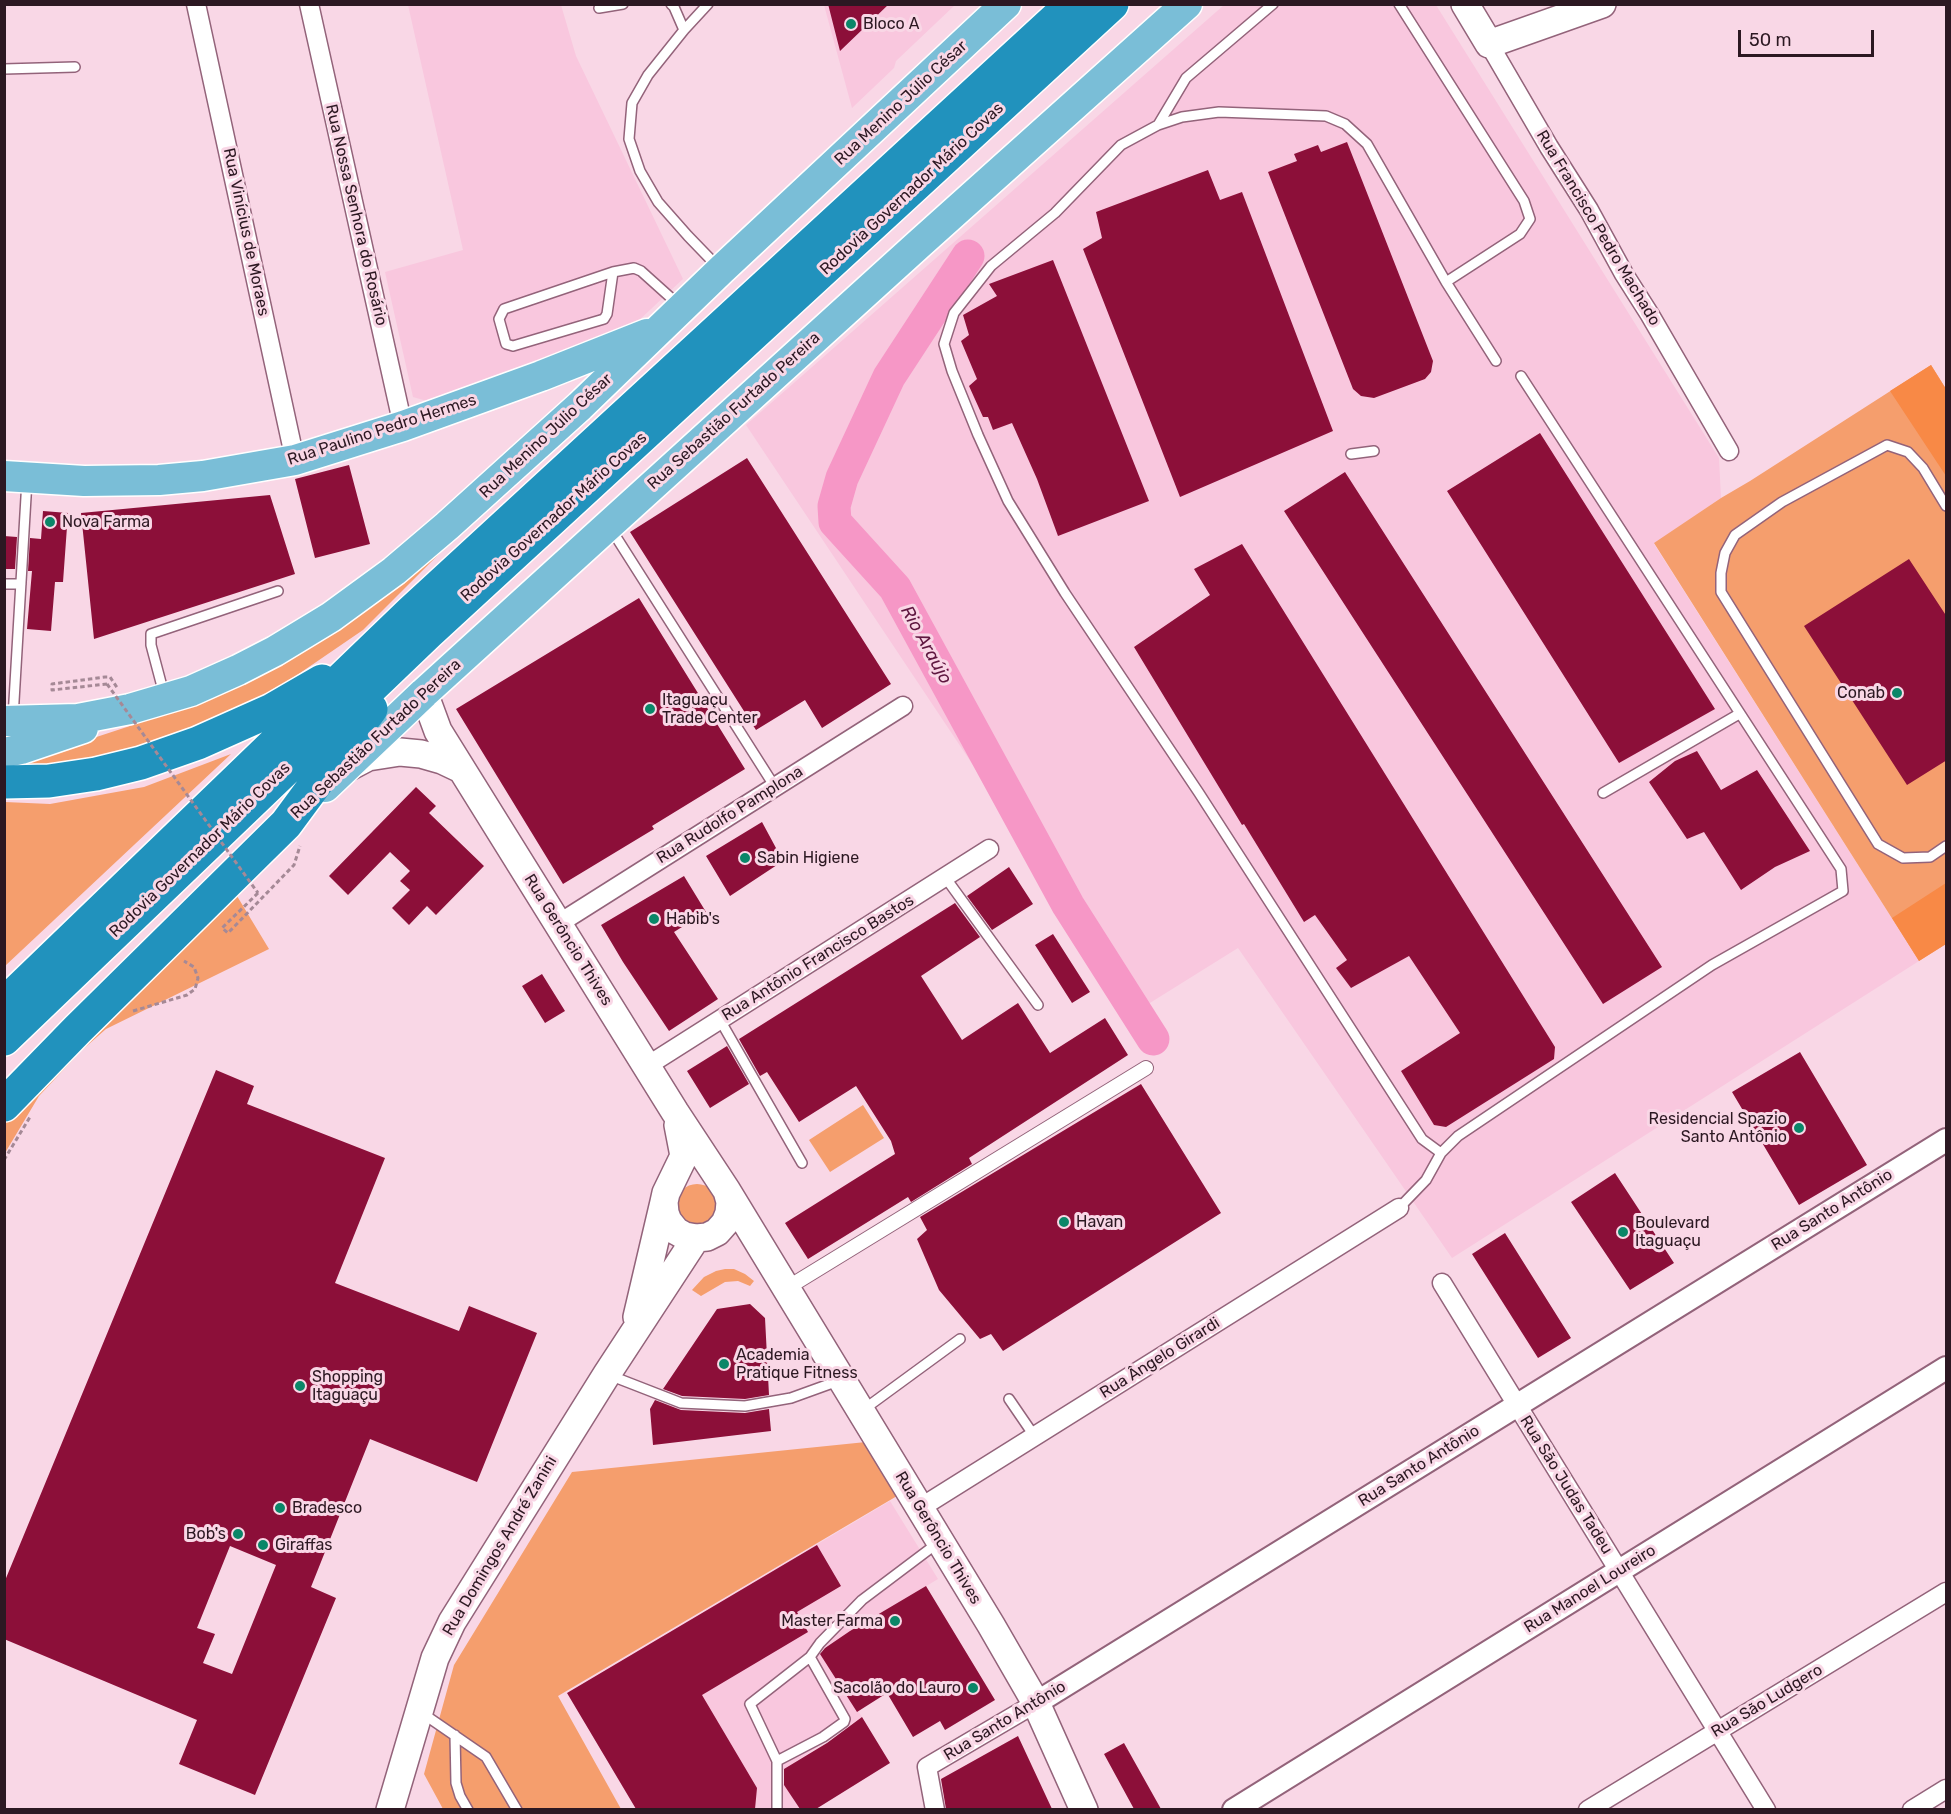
<!DOCTYPE html>
<meta charset="utf-8">
<style>
body{margin:0}
#map{position:relative;width:1951px;height:1814px;overflow:hidden;background:#f9d7e6;font-family:Rubik,sans-serif}
canvas{display:block}
.frame{position:absolute;inset:0;border:6px solid #2c1822;pointer-events:none}
.scale{position:absolute;left:1738px;top:30px;width:136px;height:27px;box-sizing:border-box;border:3px solid #2c1822;border-top:0;padding-left:8px;font-size:18px;line-height:21px;white-space:nowrap;color:#2c1822;-webkit-text-stroke:4px #f9d7e6;paint-order:stroke}
</style>
<div id="map">
<canvas width="1951" height="1814"></canvas>
<div class="frame"></div>
<div class="scale">50 m</div>
</div>
<script>
const g = document.querySelector('canvas').getContext('2d');
g.lineJoin = 'round';
function paint(path, color) { g.fillStyle = color; g.fill(path, 'evenodd'); }
const toPath = rows => new Path2D(rows.map(r => 'M' + r).join(''));
function stroke(path, color, width, dash) { g.strokeStyle = color; g.lineWidth = width; g.lineCap = dash ? 'butt' : 'round'; g.setLineDash(dash || []); g.stroke(path); }
function drawText(font, color, halo, rows, align = 'center') {
  g.font = font + ' Rubik,sans-serif'; g.lineWidth = 6; g.setLineDash([]); g.textBaseline = 'middle'; g.strokeStyle = halo; g.fillStyle = color; for (const [text, x, y, turn = 0] of rows) {
    g.save(); g.translate(x, y); g.rotate((+turn || 0) * Math.PI / 180); g.textAlign = isNaN(turn) ? turn : align; if (halo) g.strokeText(text, 0, 0); g.fillText(text, 0, 0); g.restore();
  }
}
paint(toPath([
 [408,5,561,5,576,56,683,279,635,324,491,379,427,401,413,397,385,272,463,250],
 [824,5,955,5,896,61,894,68,852,108],
 [1224,5,1436,5,1719,458,1721,498,1654,544,1919,961,1452,1258,1238,948,1137,1011,746,425],
 [890,1501,938,1579,819,1651,862,1717,777,1774,800,1809,636,1809,567,1693]
]), '#f9c7de');
paint(toPath([
 [1931,365,1946,389,1946,944,1919,961,1654,543,1721,498,1750,481],
 [462,531,363,630,265,697,193,730,98,757,40,767,5,767,133,725,198,699],
 [231,754,5,966,5,802,50,804,144,787],
 [234,891,269,949,106,1029,81,1051,39,1096,5,1153,5,1116],
 [863,1105,884,1138,830,1172,809,1140],
 '676 1205a21 21 0 1 1 42 0a21 21 0 1 1-42 0Z',
 [725,1269,734,1269,745,1274,754,1281,750,1286,738,1281,725,1282,701,1296,692,1290,704,1277,716,1271],
 [866,1442,897,1496,558,1696,621,1809,443,1809,424,1774,454,1665,572,1472]
]), '#f59e6d');
paint(toPath([
 [1931,365,1946,389,1946,476,1890,391],
 [1946,883,1946,944,1919,961,1892,918]
]), '#f88946');
stroke(toPath([
 [968,256,889,377,842,478,834,506,835,522,895,588,1068,905,1153,1039]
]), '#f697c6', 33);
paint(toPath([
 [828,4,889,4,840,51],
 [1347,142,1433,361,1431,372,1425,379,1374,398,1361,396,1353,389,1268,172,1297,161,1294,154,1318,145,1321,152],
 [1208,170,1220,200,1242,192,1333,431,1180,497,1083,249,1102,238,1096,212],
 [1053,260,1149,501,1058,536,1037,479,1012,423,993,430,988,417,983,417,969,386,977,379,961,341,969,335,963,315,997,296,989,284],
 [1540,433,1715,709,1619,763,1447,491],
 [747,458,891,684,822,728,805,700,756,730,630,532],
 [349,465,370,544,315,558,295,479],
 [1345,472,1662,967,1603,1004,1284,511],
 [270,495,295,574,94,639,81,513],
 [43,511,68,513,63,582,55,582,51,631,27,629,32,571,28,571,30,538,41,539],
 [4,536,17,537,15,569,4,569],
 [1242,544,1555,1047,1554,1059,1446,1127,1434,1125,1401,1071,1460,1033,1409,956,1351,988,1336,968,1347,960,1315,915,1304,922,1244,824,1242,825,1134,647,1210,595,1194,569],
 [1909,559,1947,617,1947,760,1907,785,1804,626],
 [639,598,745,769,652,826,654,829,563,884,456,709],
 [1697,751,1721,790,1757,770,1810,851,1775,867,1741,890,1704,832,1687,839,1649,782,1675,761],
 [416,787,436,806,429,813,484,866,436,915,427,906,409,925,392,908,410,890,400,881,410,871,390,852,348,895,329,876],
 [762,822,783,861,730,896,706,856],
 [1009,867,1033,904,992,930,967,896],
 [684,876,706,912,674,932,718,999,669,1031,623,962,601,925],
 [955,903,980,937,921,976,962,1040,1018,1003,1050,1053,1105,1018,1128,1055,969,1158,972,1164,911,1202,908,1197,808,1259,785,1223,895,1154,891,1141,856,1086,799,1122,767,1072,760,1076,739,1039],
 [1053,934,1090,992,1072,1003,1035,945],
 [542,974,565,1011,545,1023,522,986],
 [727,1046,749,1084,710,1108,687,1071],
 [1800,1052,1867,1165,1799,1205,1732,1092],
 [216,1070,254,1086,247,1104,385,1158,335,1283,459,1331,469,1306,537,1333,477,1482,370,1439,311,1587,336,1598,255,1795,179,1764,197,1720,4,1639,4,1583],
 [230,1546,276,1565,232,1674,203,1663,215,1634,197,1628],
 [1141,1084,1221,1213,1003,1351,991,1334,980,1339,939,1290,917,1239,927,1230,920,1217],
 [1615,1173,1674,1263,1630,1290,1571,1202],
 [1505,1233,1571,1338,1538,1358,1472,1254],
 [750,1304,765,1318,769,1395,745,1399,682,1396,663,1389,717,1309],
 [655,1400,681,1410,745,1413,769,1409,771,1431,653,1445,650,1409],
 [817,1545,841,1586,797,1612,808,1632,702,1695,757,1788,755,1809,636,1809,567,1693],
 [926,1586,995,1700,945,1730,940,1721,913,1737,887,1693,857,1712,820,1654,825,1648,850,1631],
 [862,1717,890,1763,816,1809,800,1809,784,1785,784,1769,827,1743],
 [1018,1736,1052,1809,946,1809,941,1779],
 [1124,1743,1161,1809,1134,1809,1104,1754]
]), '#8c0f39');
const service = toPath([
 [671,4,674,7,684,30],
 [708,4,684,30,648,75,632,103,629,139,640,171,658,202,688,236,717,266],
 [1399,4,1524,201,1530,219,1520,234,1446,282],
 [599,8,623,4],
 [4,69,75,67],
 [1158,125,1186,78,1273,4],
 [613,272,607,314,604,319,513,346,506,344,499,319,504,309,613,272,634,268,641,271,680,306],
 [1496,361,1446,282,1367,144,1345,124,1326,116,1219,112,1182,117,1158,125,1121,145,1055,213,991,266,954,313,944,344,952,371,978,435,1008,501,1065,593,1199,793,1422,1139,1441,1153,1458,1136,1712,965,1843,891,1841,869,1521,376],
 [1351,454,1374,451],
 [1946,506,1923,468,1908,452,1887,445,1782,502,1735,535,1725,553,1721,573,1721,592,1878,844,1903,858,1930,857,1946,846],
 [611,529,775,787],
 [4,584,21,584],
 [164,694,151,645,151,634,278,591],
 [13,718,27,480],
 [1603,793,1739,714],
 [945,877,1038,1005],
 [720,1020,802,1163],
 [1399,1208,1426,1180,1441,1153],
 [609,1375,681,1403,745,1406,791,1398,838,1381],
 [1009,1399,1035,1437],
 [863,1410,960,1339],
 [810,1657,845,1719,844,1722,823,1737,777,1761,750,1704,810,1657,820,1643,862,1600,939,1542],
 [422,1713,486,1757,517,1810],
 [455,1735,456,1783,460,1796,468,1810],
 [777,1761,777,1810]
]);
const pedestrian = toPath([
 [787,1288,1146,1068]
]);
const minor = toPath([
 [196,4,295,460],
 [309,4,403,426],
 [1489,44,1549,147,1589,210,1624,274,1650,315,1729,451],
 [558,924,903,706],
 [647,1066,989,849],
 [1442,1283,1766,1810],
 [920,1508,1399,1208],
 [935,1810,927,1767,1036,1703],
 [1588,1810,1946,1592],
 [1912,1810,1946,1789]
]);
const tertiary = toPath([
 [1036,1703,1946,1140],
 [1234,1810,1946,1368]
]);
const secondary = toPath([
 [1465,4,1489,44,1602,4],
 [424,693,438,731,675,1112,727,1191,991,1625,1036,1703,1084,1810],
 [347,768,368,757,400,752,421,754,442,760,461,769],
 [678,1125,684,1156,666,1193,664,1202,665,1213,668,1221,676,1231,685,1236,696,1238,707,1237,717,1232,725,1223,729,1213,730,1202,727,1191],
 [637,1317,664,1202],
 [390,1810,435,1658,452,1622,607,1374,696,1238]
]);
const primary = toPath([
 [4,476,84,481,159,480,203,476,295,460,403,426,541,376,647,334],
 [4,721,78,719,130,709,191,691,238,670,275,651,331,617,394,571,447,526,580,406,721,270,1006,4],
 [4,753,21,749,83,728],
 [325,787,424,693,609,525,919,244,1187,4]
]);
const motorway = toPath([
 [4,782,49,781,96,774,141,763,198,743,272,710,322,681],
 [4,1004,411,612,1072,4],
 [4,1039,428,633,1112,4],
 [4,1105,77,1030,286,824,371,709]
]);
stroke(service, '#93637a', 12);
stroke(pedestrian, '#93637a', 16);
stroke(minor, '#93637a', 21);
stroke(tertiary, '#93637a', 26);
stroke(secondary, '#93637a', 30);
stroke(primary, '#fff', 33);
stroke(motorway, '#fff', 36);
stroke(toPath([
 [107,684,52,690,52,684,105,677,110,677,118,689],
 [258,893,222,928,228,933,294,865,300,846],
 [133,1011,187,995,195,989,198,978,194,967,184,961],
 [4,1160,30,1117]
]), '#a58996', 3, [4.5, 3]);
stroke(service, '#fff', 9);
stroke(pedestrian, '#fff', 14);
stroke(minor, '#fff', 18);
stroke(tertiary, '#fff', 22);
stroke(secondary, '#fff', 27);
stroke(primary, '#7abed7', 30);
stroke(motorway, '#2192bd', 33);
stroke(toPath([
 [107,684,258,893]
]), '#a58996', 3, [4.5, 3]);
for (const [x, y, r, color] of [
 [851,24,6,"#0a8668"],
 [50,522,6,"#0a8668"],
 [1897,693,6,"#0a8668"],
 [650,709,6,"#0a8668"],
 [745,858,6,"#0a8668"],
 [654,919,6,"#0a8668"],
 [1799,1128,6,"#0a8668"],
 [1064,1222,6,"#0a8668"],
 [1623,1232,6,"#0a8668"],
 [724,1364,6,"#0a8668"],
 [300,1386,6,"#0a8668"],
 [280,1508,6,"#0a8668"],
 [238,1534,6,"#0a8668"],
 [263,1545,6,"#0a8668"],
 [895,1621,6,"#0a8668"],
 [973,1688,6,"#0a8668"]
]) { const dot = new Path2D(); dot.arc(x, y, r, 0, 2 * Math.PI); g.fillStyle = color; g.fill(dot); stroke(dot, '#f9d7e6', 2); }
drawText('16px', '#2c1822', '#f9d7e6', [
 ["Bloco A",863,24],
 ["Nova Farma",62,522],
 ["Conab",1885,693,"right"],
 ["Itaguaçu",662,700],
 ["Trade Center",662,718],
 ["Sabin Higiene",757,858],
 ["Habib's",666,919],
 ["Residencial Spazio",1787,1119,"right"],
 ["Santo Antônio",1787,1137,"right"],
 ["Havan",1076,1222],
 ["Boulevard",1635,1223],
 ["Itaguaçu",1635,1241],
 ["Academia",736,1355],
 ["Pratique Fitness",736,1373],
 ["Shopping",312,1377],
 ["Itaguaçu",312,1395],
 ["Bradesco",292,1508],
 ["Bob's",226,1534,"right"],
 ["Giraffas",275,1545],
 ["Master Farma",883,1621,"right"],
 ["Sacolão do Lauro",961,1688,"right"]
], 'left');
drawText('16px', '#2c1822', '#f9d7e6', [
 ["Rua Menino Júlio César",901,103,-43],
 ["Rodovia Governador Mário Covas",912,189,-43],
 ["Rua Nossa Senhora do Rosário",356,215,77],
 ["Rua Francisco Pedro Machado",1598,228,59],
 ["Rua Vinícius de Moraes",246,232,78],
 ["Rua Sebastião Furtado Pereira",734,411,-42],
 ["Rua Paulino Pedro Hermes",382,430,-18],
 ["Rua Menino Júlio César",546,436,-43],
 ["Rodovia Governador Mário Covas",554,517,-42],
 ["Rua Sebastião Furtado Pereira",376,739,-43],
 ["Rua Rudolfo Pamplona",730,815,-32],
 ["Rodovia Governador Mário Covas",200,850,-44],
 ["Rua Gerôncio Thives",568,940,58],
 ["Rua Antônio Francisco Bastos",818,958,-32],
 ["Rua Santo Antônio",1832,1210,-32],
 ["Rua Ângelo Girardi",1160,1358,-32],
 ["Rua Santo Antônio",1419,1466,-32],
 ["Rua São Judas Tadeu",1566,1485,58],
 ["Rua Gerôncio Thives",938,1538,59],
 ["Rua Domingos André Zanini",500,1546,-59],
 ["Rua Manoel Loureiro",1590,1589,-32],
 ["Rua São Ludgero",1767,1701,-31],
 ["Rua Santo Antônio",1005,1721,-31]
]);
drawText('italic 18px', '#5f1740', '#f9d7e6', [
 ["Rio Araújo",926,645,61]
]);
</script>
